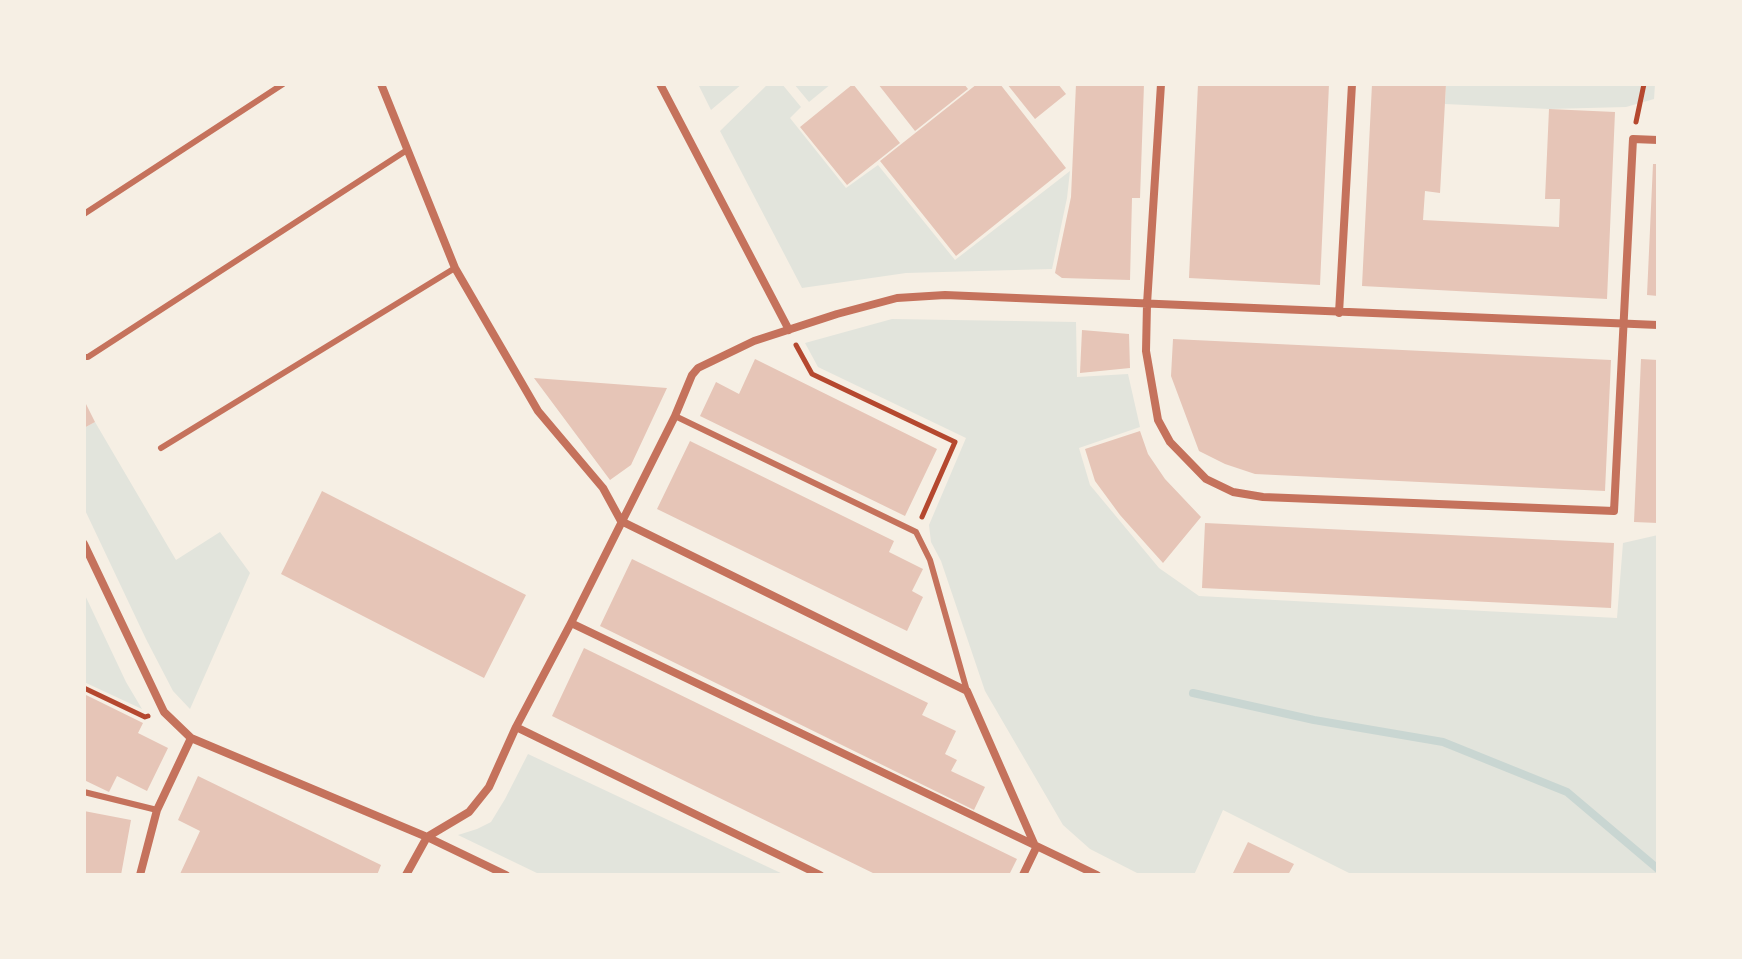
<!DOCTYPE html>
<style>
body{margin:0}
#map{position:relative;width:1742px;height:959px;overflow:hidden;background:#f6efe4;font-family:Montserrat,sans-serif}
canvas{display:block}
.frame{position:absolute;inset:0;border:86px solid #f6efe4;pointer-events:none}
</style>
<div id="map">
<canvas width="1742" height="959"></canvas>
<div class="frame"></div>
</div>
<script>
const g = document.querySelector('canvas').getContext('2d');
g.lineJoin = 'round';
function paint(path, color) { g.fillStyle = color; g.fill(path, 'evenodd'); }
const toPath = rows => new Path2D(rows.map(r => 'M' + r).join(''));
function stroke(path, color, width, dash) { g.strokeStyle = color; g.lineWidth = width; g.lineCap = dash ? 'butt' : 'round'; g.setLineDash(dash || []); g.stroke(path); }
paint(toPath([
 [698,84,742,84,711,110],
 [768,84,782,84,801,107,790,118,846,188,878,165,955,260,1070,171,1067,198,1052,269,906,273,802,288,720,131],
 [794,84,831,84,809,102],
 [1446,84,1655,84,1654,99,1626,107,1549,109,1445,104],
 [892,319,1076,322,1077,377,1128,374,1140,427,1079,448,1090,485,1159,568,1199,596,1617,618,1623,543,1658,535,1658,875,1353,875,1223,810,1194,875,1141,875,1090,849,1063,825,985,691,941,561,931,542,929,525,966,438,818,367,805,343],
 [95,422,176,560,220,532,250,573,190,709,173,691,146,639,84,508,84,428],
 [84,593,126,682,142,709,84,682],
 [528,754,785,875,541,875,458,835,477,829,491,822,505,799]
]), '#e2e4dc');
stroke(toPath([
 [1193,693,1314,720,1443,742,1567,792,1658,869]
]), '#c9d6d2', 8);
paint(toPath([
 [853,84,900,143,847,185,800,127],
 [878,84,964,84,968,89,915,131],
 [977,84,1000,84,1066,168,956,256,880,161],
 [1007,84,1058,84,1066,94,1035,119],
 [1076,84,1144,84,1140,198,1132,198,1130,280,1062,278,1055,273,1071,197],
 [1198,84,1329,84,1320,285,1189,278],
 [1372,84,1446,84,1440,193,1425,191,1423,220,1559,227,1560,199,1545,199,1549,109,1615,112,1607,299,1362,286],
 [1653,164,1658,164,1658,296,1647,295],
 [1082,330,1129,334,1130,368,1080,373],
 [1173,339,1611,360,1605,491,1255,474,1225,464,1199,451,1171,376],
 [755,359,937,449,905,516,700,416,716,382,739,394],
 [1641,359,1658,360,1658,523,1634,522],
 [534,378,667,388,631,465,610,480],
 [84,400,95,422,84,428],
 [1140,431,1148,454,1165,479,1201,517,1163,563,1120,515,1095,481,1085,449],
 [690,441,894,541,889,552,923,569,912,591,923,597,907,631,657,509],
 [322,491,526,595,484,678,281,574],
 [1205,523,1614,543,1611,608,1202,588],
 [632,559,928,703,922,715,956,731,945,754,957,760,951,771,985,787,974,810,600,626],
 [584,648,1017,859,1009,875,877,875,552,716],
 [84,694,143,723,138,733,168,748,147,791,117,776,109,792,84,780],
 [198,776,381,865,377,875,180,874,200,831,178,820],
 [84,811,131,820,121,875,84,875],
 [1248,842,1294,864,1288,875,1232,875]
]), '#e6c5b7');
stroke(toPath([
 [1636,122,1644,84],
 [796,345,812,374,955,442,922,517],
 [84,688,145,717,148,716]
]), '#b5482f', 5);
stroke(toPath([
 [84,214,283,84],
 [84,357,88,357,407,150],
 [675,416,916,532,930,560,967,691],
 [161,448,455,268],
 [84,792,157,810]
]), '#c5725c', 6);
stroke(toPath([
 [381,84,455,268,538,411,603,488,621,521,967,691,1036,848,1023,875],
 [660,84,789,330],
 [1161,84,1147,304,1146,351,1158,420,1170,442,1206,479,1233,492,1263,497,1614,511,1633,139,1658,140],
 [1339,313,1352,84],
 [84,544,164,712,191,738,427,837,506,875],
 [571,623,1097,875],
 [516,727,820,875],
 [140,875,157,810,191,738],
 [406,875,427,837,469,812,489,787,516,727,571,623,675,416,692,375,698,368,754,341,837,314,897,298,945,295,1658,325]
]), '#c5725c', 8);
</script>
